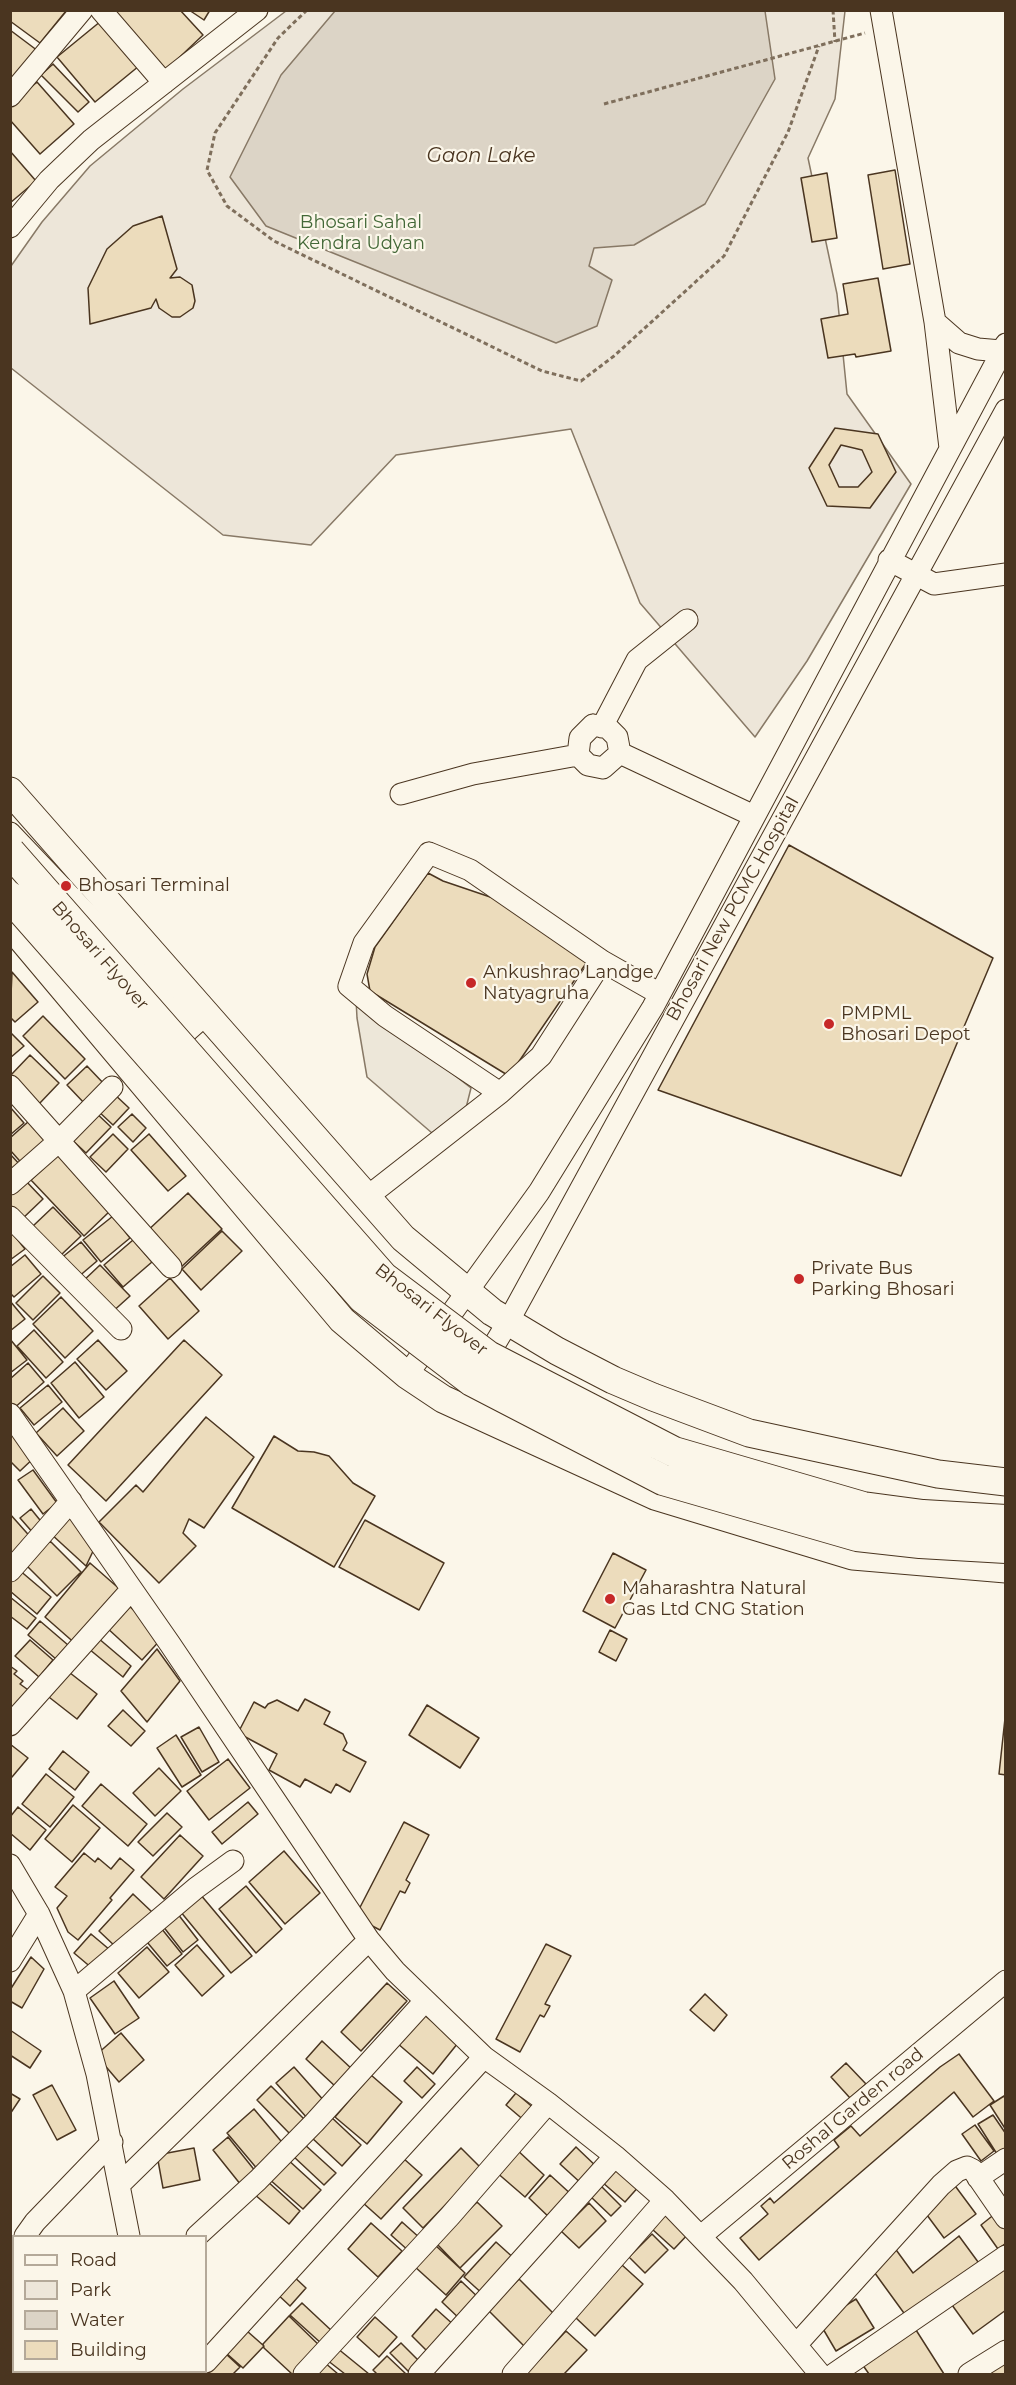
<!DOCTYPE html>
<style>
body{margin:0}
#map{position:relative;width:1016px;height:2385px;overflow:hidden;background:#fbf6e9;font-family:Montserrat,sans-serif}
canvas{display:block}
.frame{position:absolute;inset:0;border:12px solid #4a3520;pointer-events:none}
.legend{position:absolute;left:12px;top:2235px;width:195px;height:138px;box-sizing:border-box;background:#fbf6e9;border:2px solid #b4a999;margin:0;padding:8px 10px;list-style:none;font-size:18px;color:#4a3520}
.legend li{display:flex;align-items:center;gap:12px;height:30px}
.legend b{width:30px;border:2px solid #b4a999}
</style>
<div id="map">
<canvas width="1016" height="2385"></canvas>
<div class="frame"></div>
<ul class="legend">
<li><b style="height:8px;background:#fbf6e9"></b>Road</li>
<li><b style="height:16px;background:#ede6d9"></b>Park</li>
<li><b style="height:16px;background:#dcd4c6"></b>Water</li>
<li><b style="height:16px;background:#ecdcbc"></b>Building</li>
</ul>
</div>
<script>
const g = document.querySelector('canvas').getContext('2d');
g.lineJoin = 'round';
function paint(path, color) { g.fillStyle = color; g.fill(path, 'evenodd'); }
const toPath = rows => new Path2D(rows.map(r => 'M' + r).join(''));
function stroke(path, color, width, dash) { g.strokeStyle = color; g.lineWidth = width; g.lineCap = dash ? 'butt' : 'round'; g.setLineDash(dash || []); g.stroke(path); }
function drawText(font, color, halo, rows, align = 'center') {
  g.font = font + ' Montserrat,sans-serif'; g.lineWidth = 4.5; g.setLineDash([]); g.textBaseline = 'middle'; g.strokeStyle = halo; g.fillStyle = color; for (const [text, x, y, turn = 0] of rows) {
    g.save(); g.translate(x, y); g.rotate((+turn || 0) * Math.PI / 180); g.textAlign = isNaN(turn) ? turn : align; if (halo) g.strokeText(text, 0, 0); g.fillText(text, 0, 0); g.restore();
  }
}
const green = toPath([
 [286,11,845,11,835,99,808,158,837,294,847,394,911,484,807,661,755,737,640,603,571,429,396,455,311,545,223,535,11,368,11,266,42,222,90,166,183,89,286,11]
]);
paint(green, '#ede6d9');
stroke(green, '#887966', 1.5);
const parking = toPath([
 [356,999,471,1088,466,1108,432,1133,367,1077,357,1018,356,999]
]);
paint(parking, '#ede7d9');
stroke(parking, '#887966', 1.5);
const water = toPath([
 [335,11,765,11,775,79,705,204,634,245,594,248,589,266,612,280,597,326,556,343,266,226,230,177,281,75,335,11]
]);
paint(water, '#dcd4c6');
stroke(water, '#887966', 1.5);
const building = toPath([
 [10,10,65,10,66,11,40,43,10,21,10,10],
 [103,10,180,10,203,35,163,73,103,10],
 [189,10,210,10,204,20,189,10],
 [101,21,139,66,95,102,57,57,101,21],
 [10,30,42,54,19,84,10,77,10,30],
 [53,64,89,102,78,112,41,75,53,64],
 [37,82,74,124,40,154,10,120,10,105,37,82],
 [10,151,36,181,10,203,10,151],
 [895,170,910,264,883,269,868,175,895,170],
 [827,173,837,238,812,242,801,178,827,173],
 [162,216,177,269,170,278,180,277,192,285,195,301,193,308,180,317,172,317,159,308,156,299,151,308,90,324,88,288,107,249,133,226,162,216],
 [878,278,891,351,856,357,855,354,828,358,821,319,848,314,843,284,878,278],
 [835,428,878,434,896,472,870,508,827,506,809,468,835,428],
 [841,445,862,450,872,472,858,487,839,487,829,465,841,445],
 [789,845,993,958,901,1176,658,1090,789,845],
 [428,873,443,881,502,901,589,959,509,1076,370,991,367,974,375,947,428,873],
 [12,972,38,1002,15,1022,10,1017,12,972],
 [43,1016,85,1059,65,1079,23,1036,43,1016],
 [10,1032,24,1046,10,1058,10,1032],
 [30,1055,59,1083,39,1104,10,1076,30,1055],
 [87,1066,106,1086,86,1105,67,1085,87,1066],
 [112,1092,129,1108,113,1125,96,1109,112,1092],
 [10,1107,24,1123,10,1135,10,1107],
 [93,1110,111,1127,86,1153,69,1137,93,1110],
 [132,1114,146,1128,133,1142,118,1127,132,1114],
 [29,1121,50,1146,26,1168,10,1150,10,1138,29,1121],
 [113,1134,128,1149,106,1172,90,1157,113,1134],
 [149,1134,186,1176,168,1191,131,1150,149,1134],
 [10,1154,22,1167,10,1177,10,1154],
 [58,1155,110,1211,84,1236,31,1180,58,1155],
 [24,1179,43,1199,21,1220,10,1209,10,1192,24,1179],
 [188,1193,222,1229,179,1269,145,1233,188,1193],
 [53,1207,81,1236,61,1255,33,1226,53,1207],
 [113,1216,130,1238,101,1262,83,1240,113,1216],
 [222,1231,242,1251,201,1290,182,1269,222,1231],
 [13,1234,25,1249,10,1260,10,1236,13,1234],
 [133,1240,152,1262,123,1287,104,1265,133,1240],
 [81,1242,97,1261,77,1278,60,1259,81,1242],
 [25,1255,41,1274,14,1297,10,1293,10,1267,25,1255],
 [100,1265,130,1296,110,1314,81,1283,100,1265],
 [43,1276,60,1293,33,1320,16,1303,43,1276],
 [170,1278,199,1311,168,1339,139,1306,170,1278],
 [61,1297,93,1331,65,1358,33,1324,61,1297],
 [10,1301,25,1319,10,1331,10,1301],
 [34,1330,63,1362,46,1378,17,1346,34,1330],
 [10,1339,27,1360,10,1373,10,1339],
 [98,1340,127,1371,106,1390,77,1359,98,1340],
 [184,1340,222,1375,106,1501,68,1465,184,1340],
 [75,1362,104,1397,79,1418,51,1383,75,1362],
 [28,1363,44,1382,13,1409,10,1407,10,1379,28,1363],
 [48,1385,62,1402,34,1425,20,1408,48,1385],
 [63,1408,84,1431,57,1456,36,1433,63,1408],
 [206,1417,254,1457,204,1528,189,1519,183,1533,196,1546,159,1583,99,1522,136,1485,143,1492,206,1417],
 [10,1425,37,1455,20,1471,10,1461,10,1425],
 [274,1436,298,1451,314,1452,329,1456,353,1483,375,1496,334,1567,232,1508,274,1436],
 [33,1470,57,1503,43,1514,18,1480,33,1470],
 [31,1509,44,1525,34,1534,20,1518,31,1509],
 [10,1514,34,1541,15,1558,10,1552,10,1514],
 [67,1514,95,1547,86,1566,50,1533,67,1514],
 [365,1520,444,1563,419,1610,339,1567,365,1520],
 [50,1541,81,1572,57,1596,26,1565,50,1541],
 [613,1553,646,1570,615,1628,583,1611,613,1553],
 [90,1563,123,1592,78,1646,45,1617,90,1563],
 [18,1569,51,1597,37,1614,10,1591,10,1577,18,1569],
 [10,1597,36,1618,27,1629,10,1616,10,1597],
 [127,1604,163,1637,142,1660,106,1627,127,1604],
 [40,1621,75,1651,63,1665,28,1635,40,1621],
 [610,1630,627,1639,616,1661,599,1652,610,1630],
 [98,1638,131,1666,123,1677,89,1649,98,1638],
 [30,1640,53,1660,39,1677,15,1656,30,1640],
 [157,1649,180,1681,147,1722,121,1691,157,1649],
 [10,1666,17,1671,14,1674,23,1681,20,1684,31,1692,10,1712,10,1666],
 [65,1669,97,1694,77,1719,45,1694,65,1669],
 [305,1699,330,1712,324,1724,343,1734,347,1743,343,1750,366,1762,350,1792,336,1784,331,1793,305,1779,300,1787,269,1770,277,1754,238,1733,254,1702,265,1708,268,1704,277,1700,298,1711,305,1699],
 [427,1705,479,1738,460,1768,409,1735,427,1705],
 [1006,1709,1006,1775,999,1774,1006,1709],
 [123,1710,145,1731,131,1746,108,1726,123,1710],
 [199,1727,219,1762,202,1772,181,1737,199,1727],
 [176,1735,201,1775,182,1787,157,1748,176,1735],
 [10,1744,28,1758,12,1777,10,1776,10,1744],
 [63,1751,89,1772,75,1790,49,1769,63,1751],
 [228,1759,250,1788,209,1820,187,1791,228,1759],
 [159,1768,181,1791,155,1816,133,1793,159,1768],
 [46,1774,74,1797,50,1827,22,1804,46,1774],
 [101,1784,147,1824,128,1846,82,1806,101,1784],
 [248,1802,258,1814,222,1844,212,1832,248,1802],
 [73,1805,100,1828,72,1862,45,1839,73,1805],
 [18,1807,46,1830,30,1850,10,1833,10,1817,18,1807],
 [167,1813,182,1827,153,1856,138,1842,167,1813],
 [404,1822,429,1835,406,1880,410,1883,405,1893,400,1891,380,1930,355,1917,404,1822],
 [180,1835,203,1856,164,1899,141,1877,180,1835],
 [284,1851,320,1893,285,1924,249,1882,284,1851],
 [84,1853,95,1862,98,1858,111,1869,120,1858,134,1870,110,1898,112,1900,78,1940,68,1932,57,1908,67,1896,55,1887,84,1853],
 [246,1886,282,1929,256,1953,219,1909,246,1886],
 [133,1894,152,1912,118,1949,99,1931,133,1894],
 [200,1894,252,1956,231,1973,180,1911,200,1894],
 [174,1909,198,1940,183,1952,159,1921,174,1909],
 [157,1923,182,1954,167,1966,142,1936,157,1923],
 [91,1934,110,1950,93,1969,74,1953,91,1934],
 [546,1944,571,1956,545,2004,550,2006,544,2017,540,2015,520,2052,496,2039,546,1944],
 [197,1945,224,1976,202,1996,175,1965,197,1945],
 [147,1947,169,1972,139,1998,118,1973,147,1947],
 [31,1957,44,1969,22,2008,10,2001,10,1990,31,1957],
 [114,1981,139,2018,115,2034,90,1998,114,1981],
 [387,1983,407,2001,361,2051,341,2032,387,1983],
 [705,1994,727,2015,714,2031,690,2010,705,1994],
 [422,2013,458,2043,433,2074,397,2043,422,2013],
 [10,2030,41,2051,30,2068,10,2055,10,2030],
 [121,2033,144,2060,119,2082,96,2055,121,2033],
 [322,2041,353,2070,336,2087,306,2059,322,2041],
 [959,2054,994,2101,973,2117,954,2092,759,2260,740,2238,768,2214,761,2206,770,2198,774,2203,839,2147,834,2140,851,2126,860,2136,940,2067,959,2054],
 [846,2063,866,2084,850,2098,831,2077,846,2063],
 [294,2067,326,2103,308,2119,276,2083,294,2067],
 [417,2067,435,2084,422,2098,404,2081,417,2067],
 [371,2075,402,2102,367,2144,335,2117,371,2075],
 [52,2085,76,2130,57,2140,33,2095,52,2085],
 [271,2086,304,2119,290,2134,257,2100,271,2086],
 [10,2093,20,2099,10,2114,10,2093],
 [516,2093,536,2110,526,2122,506,2105,516,2093],
 [1004,2096,1006,2098,1006,2130,990,2105,1004,2096],
 [254,2109,286,2147,259,2171,227,2133,254,2109],
 [993,2115,1006,2134,1006,2149,997,2154,978,2124,993,2115],
 [330,2116,361,2145,342,2166,311,2137,330,2116],
 [975,2125,994,2151,981,2161,962,2134,975,2125],
 [228,2137,256,2172,241,2185,213,2150,228,2137],
 [304,2144,336,2173,324,2185,293,2156,304,2144],
 [576,2147,599,2169,583,2185,560,2164,576,2147],
 [194,2148,200,2180,163,2188,157,2155,194,2148],
 [461,2148,481,2168,423,2228,403,2208,461,2148],
 [515,2148,544,2175,525,2197,495,2171,515,2148],
 [286,2158,321,2190,303,2209,268,2178,286,2158],
 [403,2158,422,2175,381,2219,362,2202,403,2158],
 [618,2163,641,2184,625,2202,602,2182,618,2163],
 [550,2175,573,2196,552,2220,529,2198,550,2175],
 [266,2180,300,2211,289,2224,254,2194,266,2180],
 [953,2183,976,2214,944,2238,921,2207,953,2183],
 [601,2186,621,2206,611,2216,591,2197,601,2186],
 [477,2202,502,2226,460,2268,436,2243,477,2202],
 [589,2203,606,2221,579,2248,561,2231,589,2203],
 [669,2210,691,2231,674,2249,652,2229,669,2210],
 [996,2213,1006,2225,1006,2243,998,2249,981,2225,996,2213],
 [402,2222,421,2239,410,2252,391,2235,402,2222],
 [371,2223,402,2251,378,2277,348,2249,371,2223],
 [652,2234,668,2250,645,2273,629,2257,652,2234],
 [959,2236,981,2266,909,2320,869,2265,894,2247,913,2273,959,2236],
 [496,2242,517,2261,485,2296,464,2277,496,2242],
 [434,2244,465,2273,446,2295,414,2266,434,2244],
 [622,2265,643,2284,595,2336,575,2317,622,2265],
 [1003,2268,1006,2271,1006,2310,973,2334,952,2305,1003,2268],
 [290,2273,306,2288,290,2306,274,2291,290,2273],
 [519,2279,559,2319,528,2350,488,2310,519,2279],
 [461,2281,481,2300,462,2321,442,2302,461,2281],
 [856,2299,874,2328,836,2351,819,2322,856,2299],
 [302,2303,333,2332,322,2344,290,2315,302,2303],
 [436,2309,455,2326,430,2354,412,2336,436,2309],
 [289,2316,321,2347,296,2374,292,2374,264,2348,263,2344,289,2316],
 [375,2317,397,2337,379,2357,357,2337,375,2317],
 [916,2330,944,2374,869,2374,862,2364,916,2330],
 [247,2331,264,2346,243,2368,226,2353,247,2331],
 [566,2331,587,2350,564,2374,526,2374,566,2331],
 [401,2343,420,2362,410,2373,390,2353,401,2343],
 [337,2348,369,2374,345,2374,327,2360,337,2348],
 [225,2353,240,2367,233,2374,205,2374,225,2353],
 [387,2356,406,2374,377,2374,373,2370,387,2356],
 [1006,2357,1006,2374,983,2374,1006,2357],
 [324,2362,338,2374,313,2374,324,2362],
 [25,2372,70,2372,74,2374,29,2374,25,2372]
]);
paint(building, '#ecdcbc');
stroke(building, '#4a3520', 1.5);
const minor = toPath([
 [101,10,164,83],
 [881,10,935,322,950,448],
 [10,96,82,10],
 [10,227,49,180,91,140,257,10],
 [935,322,959,343,978,349,1001,351],
 [889,560,934,584,1006,574],
 [593,725,608,728,617,737,620,753,603,768,588,765,578,755,580,738,593,725],
 [602,727,637,660,687,620],
 [620,753,754,816],
 [401,794,473,774,578,755],
 [10,833,128,957,189,1026],
 [429,853,470,870,602,961,541,1056,500,1093,385,1016,349,986,364,943,429,853],
 [602,961,660,994],
 [10,1086,171,1267],
 [10,1184,59,1141,112,1087],
 [367,1197,500,1093],
 [10,1217,121,1329],
 [481,1367,508,1322,1006,410],
 [407,1375,539,1192,653,1007,1006,344],
 [10,1414,170,1644,369,1940,395,1971,484,2057,548,2103,615,2156,665,2200,743,2281,820,2374],
 [10,1571,71,1501],
 [10,1725,131,1590],
 [10,1865,39,1914,74,1991,97,2074,129,2236],
 [10,1961,39,1914],
 [74,1991,196,1888,233,1861],
 [978,2178,1006,2159],
 [119,2185,369,1940],
 [25,2236,35,2222,112,2142],
 [197,2236,258,2180,314,2123,425,2001],
 [701,2236,1006,1981],
 [10,2259,14,2254],
 [796,2345,941,2185,957,2171,967,2167,973,2170,1006,2218],
 [206,2362,484,2057],
 [159,2372,160,2374],
 [81,2374,83,2372],
 [304,2374,450,2216,548,2103],
 [419,2374,615,2156],
 [513,2374,665,2200],
 [834,2374,1006,2256],
 [969,2374,1006,2351]
]);
const major = toPath([
 [10,791,403,1238,492,1312,557,1351,613,1380,653,1397,749,1433,938,1474,1006,1482],
 [10,925,342,1320,407,1375,443,1399,655,1496,853,1556,1006,1569],
 [157,1054,204,1012]
]);
stroke(minor, '#4a3520', 23);
stroke(major, '#4a3520', 29);
stroke(toPath([
 [307,10,278,38,215,133,207,170,227,206,274,241,542,371,581,381,614,356,724,256,788,132,819,46],
 [833,10,835,42],
 [604,104,865,33]
]), '#7f6f5c', 3, [4.5, 3]);
stroke(minor, '#fbf6e9', 21);
stroke(major, '#fbf6e9', 27);
const highwayBridge = toPath([
 [10,852,383,1277,488,1356,674,1452,863,1507,923,1515,1006,1520],
 [10,897,363,1298,472,1381,663,1480,857,1536,920,1543,1006,1548]
]);
stroke(highwayBridge, '#4a3520', 32, []);
stroke(highwayBridge, '#fbf6e9', 30);
for (const [x, y, r, color] of [
 [66,886,6,"#c62828"],
 [471,983,6,"#c62828"],
 [829,1024,6,"#c62828"],
 [799,1279,6,"#c62828"],
 [610,1599,6,"#c62828"]
]) { const dot = new Path2D(); dot.arc(x, y, r, 0, 2 * Math.PI); g.fillStyle = color; g.fill(dot); stroke(dot, '#fbf6e9', 2); }
drawText('18px', '#436837', '#fbf6e9', [
 ["Bhosari Sahal",361,223],
 ["Kendra Udyan",361,244]
]);
drawText('18px', '#4a3520', '#fbf6e9', [
 ["Bhosari Terminal",78,886],
 ["Ankushrao Landge",483,973],
 ["Natyagruha",483,994],
 ["PMPML",841,1014],
 ["Bhosari Depot",841,1035],
 ["Private Bus",811,1269],
 ["Parking Bhosari",811,1290],
 ["Maharashtra Natural",622,1589],
 ["Gas Ltd CNG Station",622,1610]
], 'left');
drawText('18px', '#4a3520', '#fbf6e9', [
 ["Bhosari New PCMC Hospital",733,909,-61],
 ["Bhosari Flyover",100,956,49],
 ["Bhosari Flyover",431,1310,38],
 ["Roshal Garden road",853,2109,-40]
]);
drawText('italic 20px', '#4a3520', '#fbf6e9', [
 ["Gaon Lake",481,156]
]);
</script>
